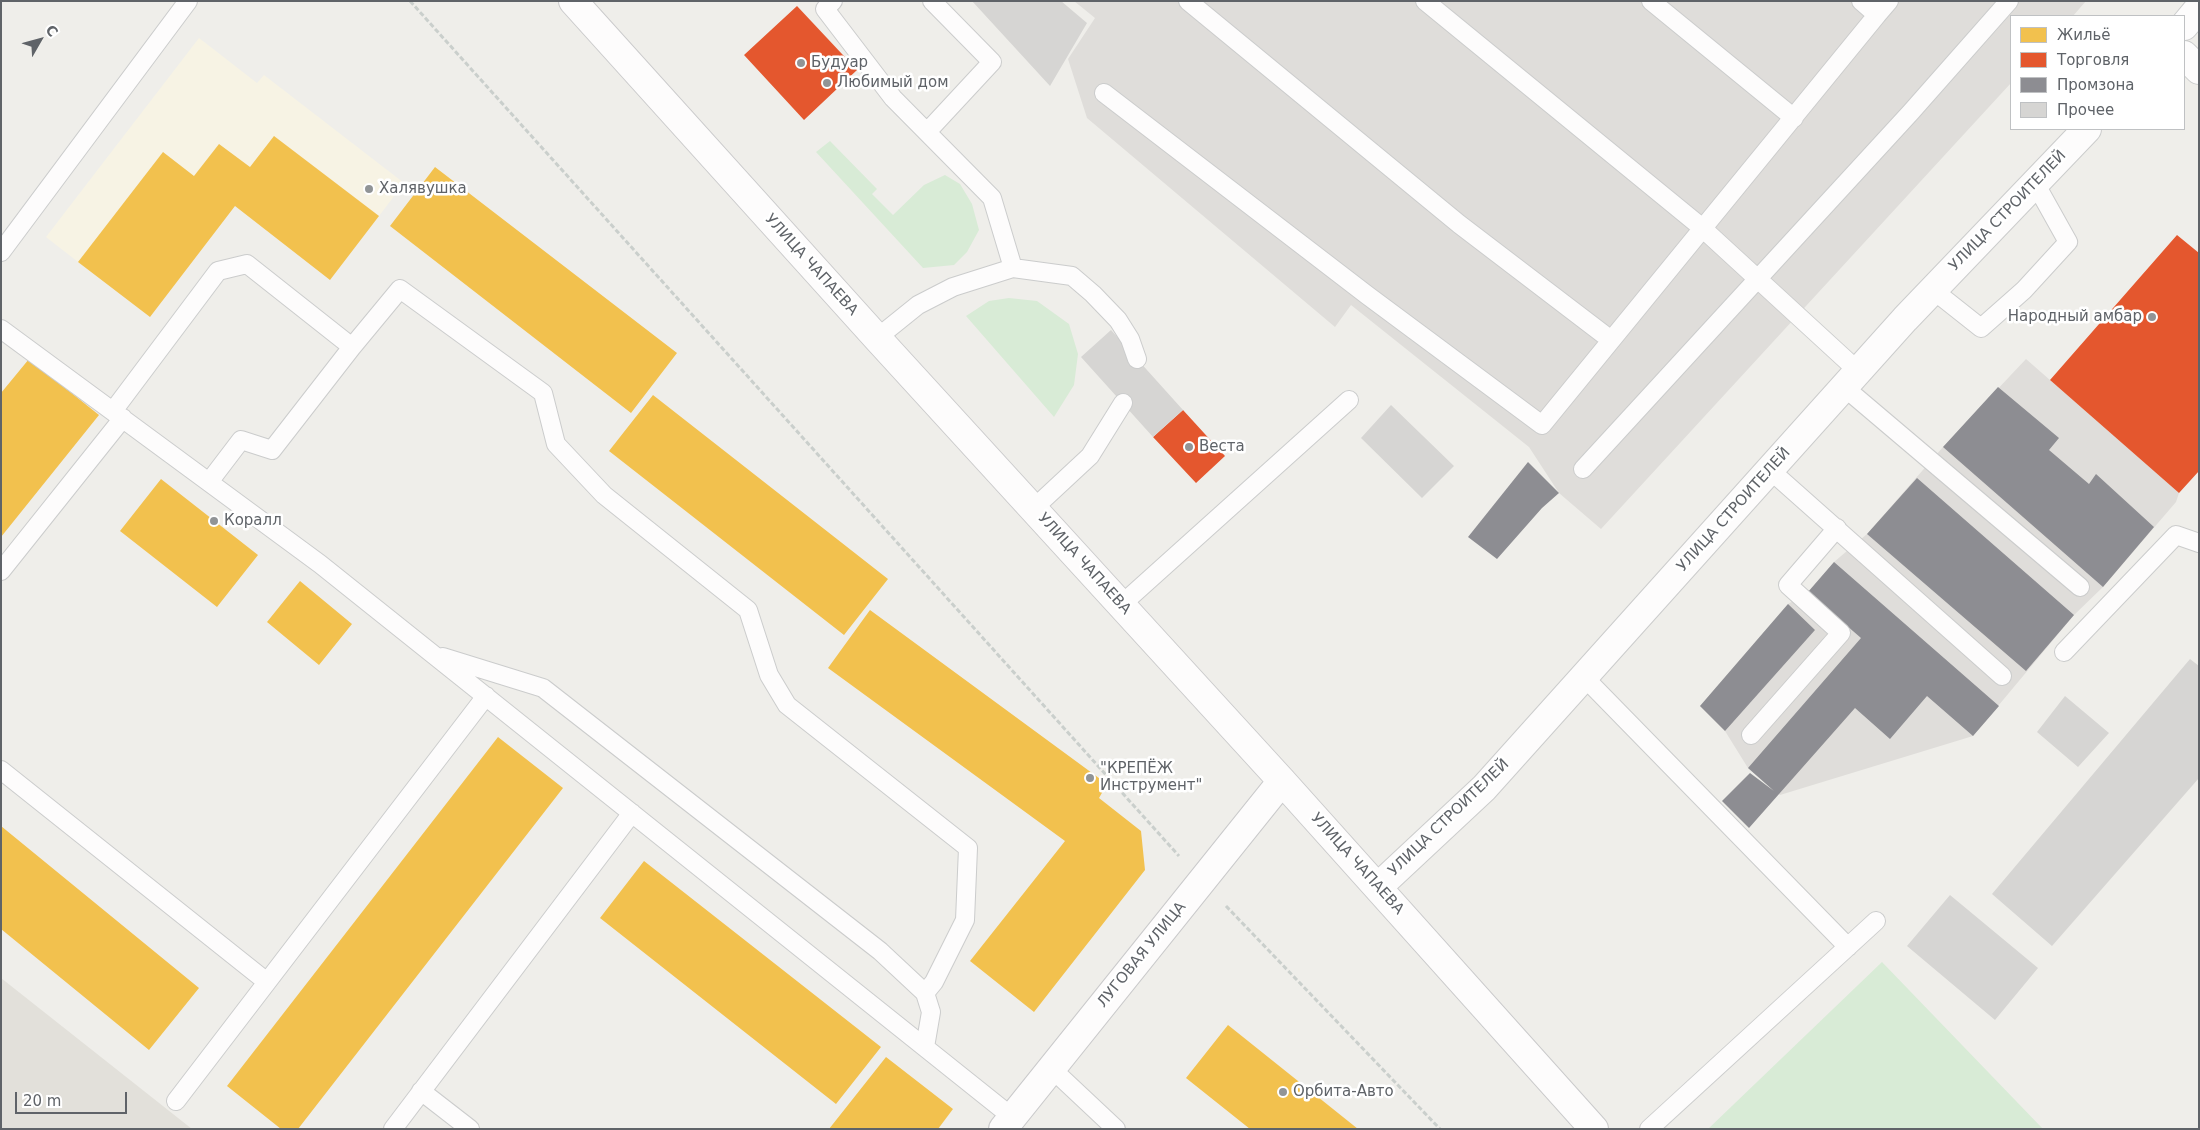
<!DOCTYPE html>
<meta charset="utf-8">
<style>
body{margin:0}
#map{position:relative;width:2200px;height:1130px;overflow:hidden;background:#efeeea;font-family:"DejaVu Sans",sans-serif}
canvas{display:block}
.frame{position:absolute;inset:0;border:2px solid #5f6368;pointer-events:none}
.legend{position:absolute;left:2010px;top:15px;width:175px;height:115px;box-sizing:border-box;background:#fff;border:1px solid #bfc1c3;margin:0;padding:6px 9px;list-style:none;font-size:15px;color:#5f6368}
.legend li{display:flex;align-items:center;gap:10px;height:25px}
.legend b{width:25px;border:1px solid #bfc1c3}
.north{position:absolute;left:15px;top:15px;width:50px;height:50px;-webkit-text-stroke:4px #fff;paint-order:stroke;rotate:52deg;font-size:14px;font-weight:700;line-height:20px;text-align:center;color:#5f6368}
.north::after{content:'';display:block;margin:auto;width:18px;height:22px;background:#5f6368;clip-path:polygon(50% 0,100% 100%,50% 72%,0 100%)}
.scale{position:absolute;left:15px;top:1092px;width:112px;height:22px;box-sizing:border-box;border:2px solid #5f6368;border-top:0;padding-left:6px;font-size:15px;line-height:18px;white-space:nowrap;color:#5f6368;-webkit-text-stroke:4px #fff;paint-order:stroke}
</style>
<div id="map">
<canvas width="2200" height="1130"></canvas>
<div class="frame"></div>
<ul class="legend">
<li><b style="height:14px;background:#f2c14e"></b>Жильё</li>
<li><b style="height:14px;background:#e4572e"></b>Торговля</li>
<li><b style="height:14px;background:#8d8d92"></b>Промзона</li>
<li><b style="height:14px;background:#d6d5d3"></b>Прочее</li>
</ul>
<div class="north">С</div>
<div class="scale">20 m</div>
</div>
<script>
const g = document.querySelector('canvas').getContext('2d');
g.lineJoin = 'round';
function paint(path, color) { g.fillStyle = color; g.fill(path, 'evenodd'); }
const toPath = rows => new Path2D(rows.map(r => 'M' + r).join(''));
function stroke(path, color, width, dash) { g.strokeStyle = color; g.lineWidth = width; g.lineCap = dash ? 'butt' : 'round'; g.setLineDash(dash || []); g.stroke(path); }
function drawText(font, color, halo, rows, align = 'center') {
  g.font = font + ' "DejaVu Sans",sans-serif'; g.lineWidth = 5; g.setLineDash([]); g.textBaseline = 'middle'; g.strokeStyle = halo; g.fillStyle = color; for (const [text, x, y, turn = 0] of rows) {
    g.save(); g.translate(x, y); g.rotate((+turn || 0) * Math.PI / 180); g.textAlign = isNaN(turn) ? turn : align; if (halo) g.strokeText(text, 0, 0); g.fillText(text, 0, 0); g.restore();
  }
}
paint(toPath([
 [199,38,257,83,264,75,404,183,379,216,274,136,250,167,219,144,194,176,163,152,78,262,46,237]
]), '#f7f3e4');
paint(toPath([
 [1074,1,2086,1,2073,16,2011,16,2011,83,1601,529,1559,493,1529,447,1351,305,1335,327,1087,118,1068,59,1095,18],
 [2026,359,2179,493,2176,502,2103,587,2074,615,1973,736,1780,795,1748,768,1725,731,1700,706,1788,604,1808,592,1834,562,1867,534,1943,447]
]), '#dfddda');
paint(toPath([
 [1,978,192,1129,1,1129]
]), '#e2e0da');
paint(toPath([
 [830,141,877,189,872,194,893,215,924,185,945,175,960,184,972,204,979,230,967,252,954,265,923,268,816,152],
 [1009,298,1037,301,1069,324,1078,354,1074,385,1054,417,966,316,989,301],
 [1882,962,2043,1129,1708,1129]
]), '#d8ebd6');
paint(toPath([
 [274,136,379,216,330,280,235,206,150,317,78,262,163,152,194,176,219,144,250,167],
 [435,167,677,353,631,413,390,226],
 [29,359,99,415,1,537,1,393],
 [653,395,888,579,844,635,609,451],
 [161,479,258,555,217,607,120,531],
 [300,581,352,624,319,665,267,622],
 [870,610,1107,784,1099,798,1141,831,1145,870,1034,1012,970,961,1065,841,828,668],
 [498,737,563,788,298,1129,281,1129,227,1086],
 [1,826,199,988,149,1050,1,929],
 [644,861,881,1047,836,1104,600,918],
 [1228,1025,1358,1129,1250,1129,1186,1078],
 [886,1057,953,1109,938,1129,829,1129]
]), '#f2c14e');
paint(toPath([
 [797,6,857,70,804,120,744,55],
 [2177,235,2199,253,2199,471,2179,493,2050,380],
 [1183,410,1225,456,1196,483,1153,437]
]), '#e4572e');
paint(toPath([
 [1998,387,2059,438,2049,450,2089,484,2096,474,2154,527,2103,587,1943,447],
 [1528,462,1559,493,1542,508,1497,559,1468,537],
 [1917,478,2074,615,2026,671,1867,534],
 [1834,562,1999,706,1973,736,1927,696,1890,739,1855,708,1749,828,1722,801,1750,773,1774,791,1748,768,1861,638,1808,592],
 [1788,604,1815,630,1725,731,1700,706]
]), '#8d8d92');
paint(toPath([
 [972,1,1061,1,1087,23,1050,86],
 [1111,330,1183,410,1153,437,1081,357],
 [1391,405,1454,466,1422,498,1361,438],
 [2190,659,2199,666,2199,778,2052,946,1992,894],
 [2065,696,2109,733,2078,767,2037,732],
 [1950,895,2038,968,1995,1020,1907,946]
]), '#d6d5d3');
const lane = toPath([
 [833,1,825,9,893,98,992,198,1013,268],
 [1188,1,1459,224,1611,340],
 [1425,1,1700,226,1858,371],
 [1651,1,1794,118],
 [1861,1,1877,15,1889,1],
 [1104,93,1367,295,1542,425,1877,15],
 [927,132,992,62,932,1],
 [1,252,188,1],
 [1933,290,1981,328,2024,290,2068,242,2035,183],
 [1,329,320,564,1012,1117],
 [877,338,918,305,953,287,1013,268,1072,276,1093,294,1118,320,1130,339,1137,359],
 [1844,387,2080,587],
 [113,411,218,271,247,264,352,347,400,289,543,393,556,444,604,495,748,610,769,675,787,705,968,848,965,920,934,982,925,993],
 [1583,469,1911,112,2009,1],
 [1770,470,2002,676],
 [209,482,241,440,272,450,352,347],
 [1033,509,1090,456,1123,403],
 [1,571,123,418],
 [1121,605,1349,400],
 [2064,652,2176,535,2199,543],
 [443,657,543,688,880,951,925,993,931,1012,925,1047],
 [1584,677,1848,947],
 [1751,735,1841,633,1788,585,1837,528],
 [1,770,267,982],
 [1051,1068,1116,1129],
 [421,1091,470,1129],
 [176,1101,486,696],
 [393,1129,632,813],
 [1649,1129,1876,921]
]);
const street = toPath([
 [2184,26,2199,8],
 [2184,55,2199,70],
 [1378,887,1484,788,1905,319,2087,129]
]);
const secondary = toPath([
 [573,1,877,338,1282,781,1594,1129],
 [1003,1129,1282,781]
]);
stroke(lane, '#cbcccc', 20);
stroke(street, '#cbcccc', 30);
stroke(secondary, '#cacacb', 30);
stroke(toPath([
 [410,1,1179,856],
 [1226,906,1440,1129]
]), '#cacfcc', 3, [5, 2.5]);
stroke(lane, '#fdfcfc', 18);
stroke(street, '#fdfcfc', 28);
stroke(secondary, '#fdfcfc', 28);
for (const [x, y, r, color] of [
 [801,63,5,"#919496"],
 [827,83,5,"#919496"],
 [369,189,5,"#919496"],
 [2152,317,5,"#919496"],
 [1189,447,5,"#919496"],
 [214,521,5,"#919496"],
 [1090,778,5,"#919496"],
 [1283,1092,5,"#919496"]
]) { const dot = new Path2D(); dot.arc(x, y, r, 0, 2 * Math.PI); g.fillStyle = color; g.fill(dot); stroke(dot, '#fff', 2); }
drawText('15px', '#5f6368', '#fff', [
 ["Будуар",811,63],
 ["Любимый дом",837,83],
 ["Халявушка",379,189],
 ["Народный амбар",2142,317,"right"],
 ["Веста",1199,447],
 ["Коралл",224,521],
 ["\"КРЕПЁЖ",1100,769],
 ["Инструмент\"",1100,786],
 ["Орбита-Авто",1293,1092]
], 'left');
drawText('15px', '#5f6368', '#fff', [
 ["УЛИЦА СТРОИТЕЛЕЙ",2008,211,-46],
 ["УЛИЦА ЧАПАЕВА",811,265,48],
 ["УЛИЦА СТРОИТЕЛЕЙ",1734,510,-48],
 ["УЛИЦА ЧАПАЕВА",1084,564,48],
 ["УЛИЦА СТРОИТЕЛЕЙ",1449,818,-44],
 ["УЛИЦА ЧАПАЕВА",1357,864,48],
 ["ЛУГОВАЯ УЛИЦА",1142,955,-51]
]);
</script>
